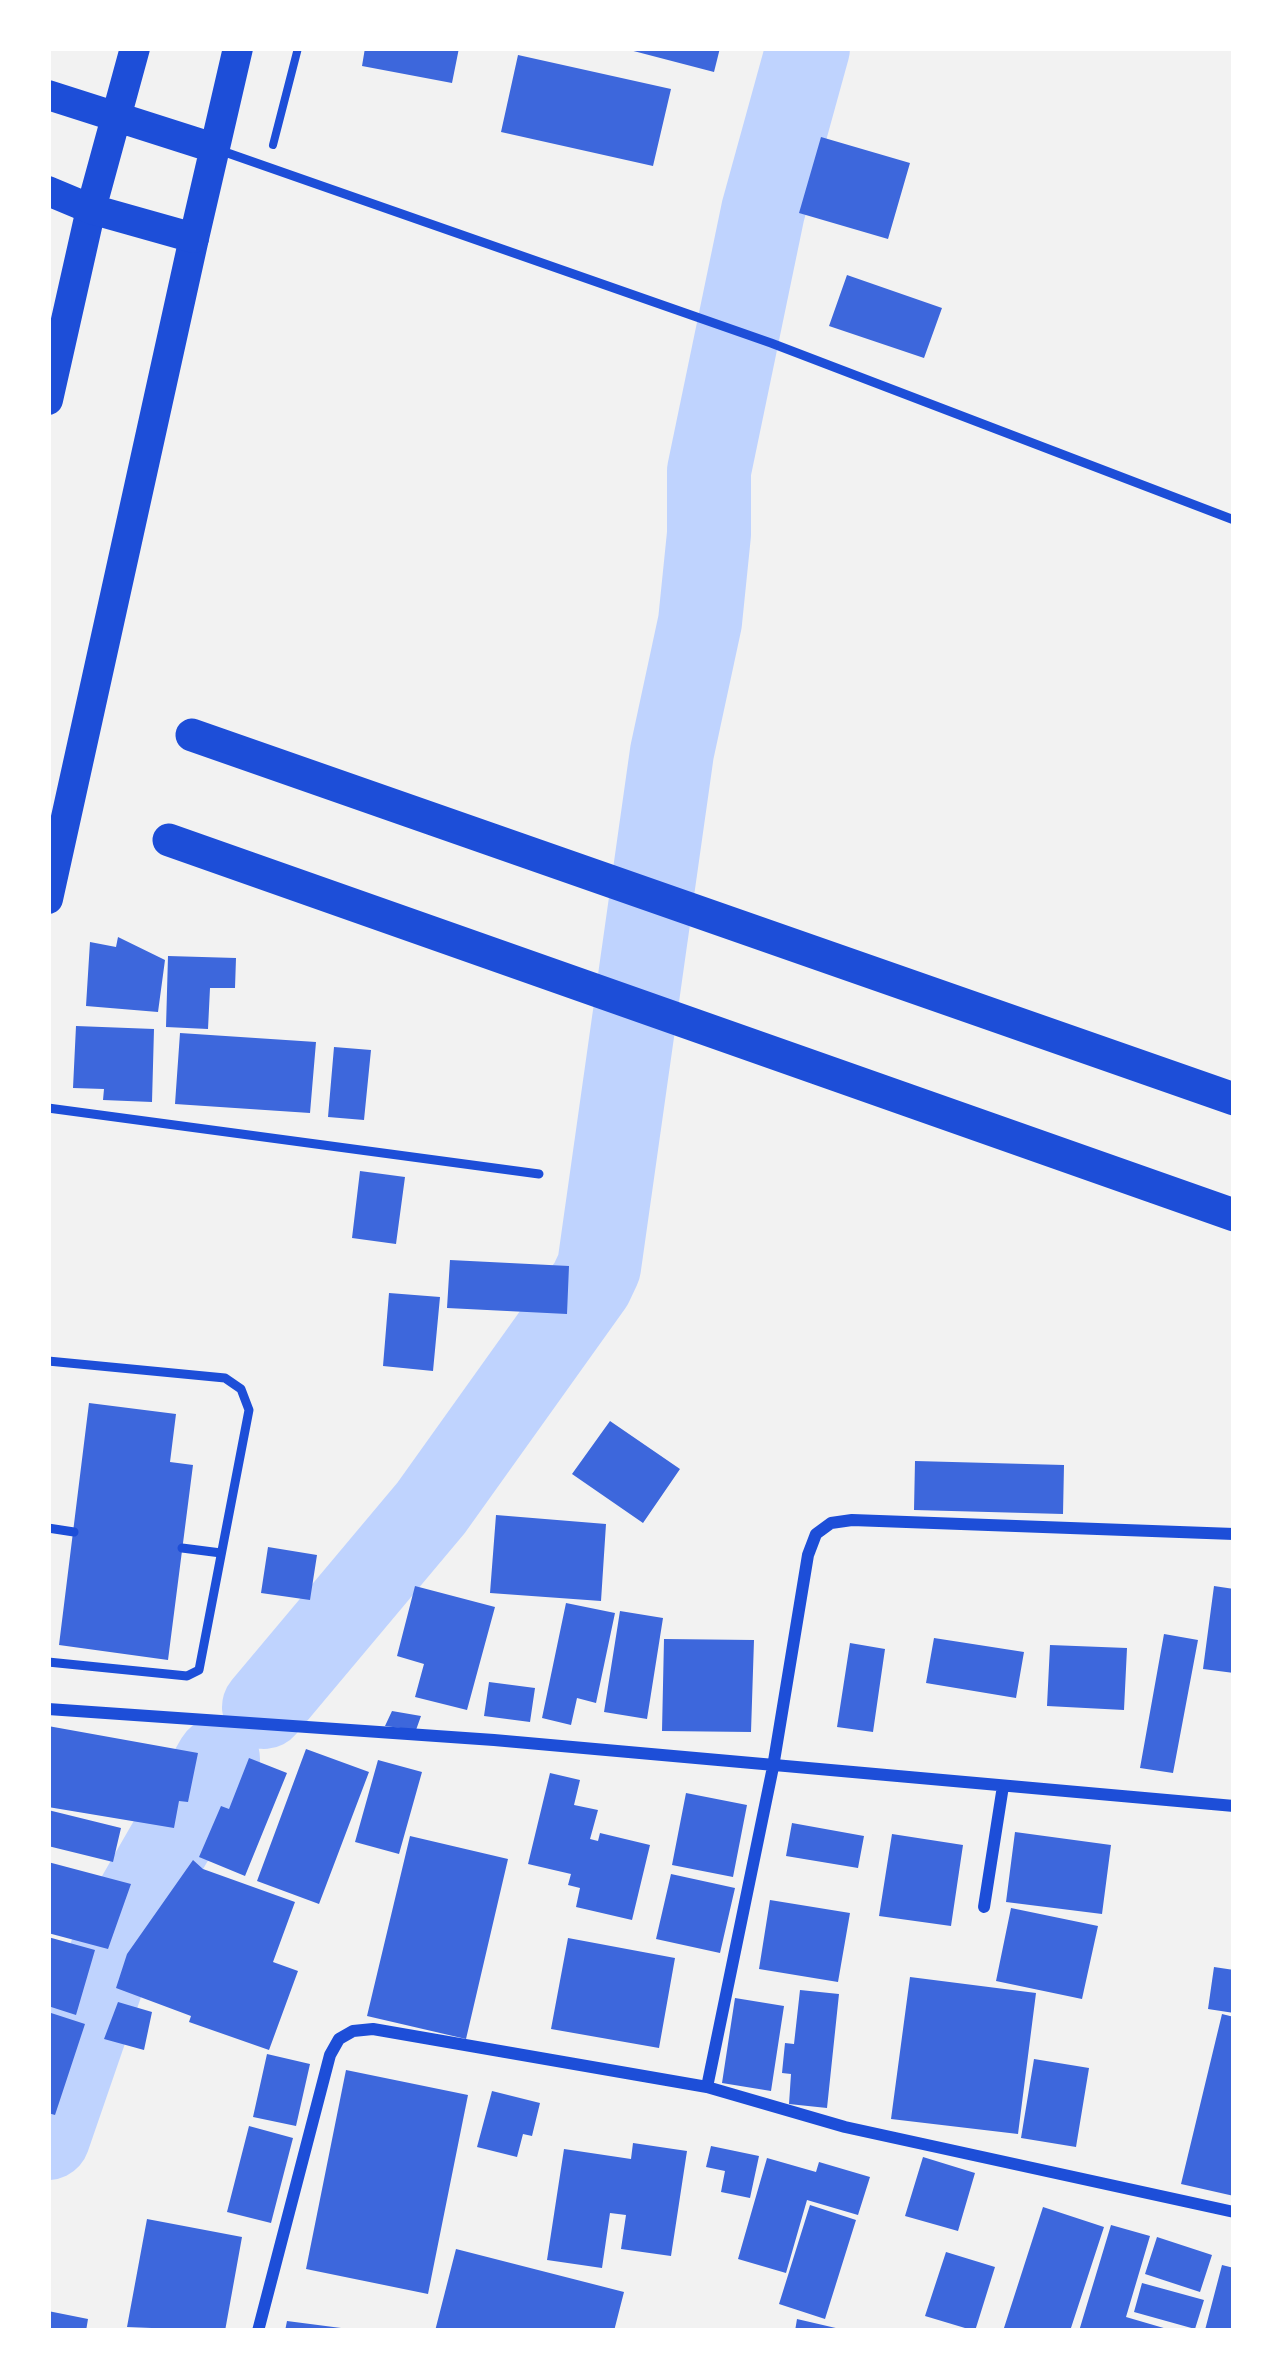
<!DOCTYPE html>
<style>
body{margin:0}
#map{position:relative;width:1282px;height:2379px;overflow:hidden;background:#f2f2f2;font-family:Commissioner,sans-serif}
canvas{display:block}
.frame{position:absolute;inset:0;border:51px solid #fff;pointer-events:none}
</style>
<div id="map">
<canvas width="1282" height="2379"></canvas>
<div class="frame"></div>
</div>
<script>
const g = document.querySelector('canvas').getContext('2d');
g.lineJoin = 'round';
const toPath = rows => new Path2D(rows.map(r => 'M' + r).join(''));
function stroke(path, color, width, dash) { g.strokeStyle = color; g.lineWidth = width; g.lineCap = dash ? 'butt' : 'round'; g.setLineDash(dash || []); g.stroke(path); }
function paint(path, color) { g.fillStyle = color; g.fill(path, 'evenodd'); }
stroke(toPath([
 [264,1707,431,1508,591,1284,599,1267,672,752,700,622,709,534,709,471,763,211,808,48],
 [48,2138,120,1929,218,1759]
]), '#bfd3fe', 84);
paint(toPath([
 [365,48,459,48,452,83,362,66],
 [622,48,720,48,714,72],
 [518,55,671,89,653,166,501,132],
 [821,137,910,163,888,239,799,213],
 [847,275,942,308,924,358,829,326],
 [118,937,165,960,158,1012,86,1006,90,942,116,947],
 [168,956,236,958,235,988,210,988,208,1029,166,1027],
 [76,1026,154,1029,152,1102,103,1100,104,1089,73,1088],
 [180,1033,316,1042,310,1113,175,1104],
 [334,1047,371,1050,364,1120,328,1117],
 [360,1171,405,1177,396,1244,352,1238],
 [450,1260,569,1266,567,1314,447,1308],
 [389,1293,440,1297,433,1371,383,1366],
 [89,1403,176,1414,170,1462,193,1465,168,1660,59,1645],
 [610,1421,680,1469,643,1523,572,1474],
 [915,1461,1064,1465,1063,1514,914,1510],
 [496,1515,606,1524,601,1601,490,1593],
 [268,1547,317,1555,310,1600,261,1593],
 [415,1586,495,1607,467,1710,415,1697,424,1664,397,1656],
 [1214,1586,1234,1589,1234,1673,1203,1669],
 [566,1603,615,1613,596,1703,577,1698,571,1725,542,1718],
 [620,1611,663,1618,647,1719,604,1712],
 [1164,1634,1198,1640,1173,1773,1140,1768],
 [934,1638,1024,1652,1016,1698,926,1683],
 [664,1639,754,1640,751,1732,662,1731],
 [850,1643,885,1649,873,1732,837,1727],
 [1050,1645,1127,1648,1124,1710,1047,1706],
 [489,1682,535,1688,530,1722,484,1716],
 [392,1711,421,1716,416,1730,385,1726],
 [48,1726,198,1753,188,1802,179,1801,174,1828,48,1807],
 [306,1749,369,1772,319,1904,257,1881],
 [249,1758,287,1773,245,1876,199,1857,221,1806,229,1809],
 [378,1760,422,1772,399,1854,355,1842],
 [550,1773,580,1780,574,1805,598,1810,590,1839,598,1841,600,1833,650,1845,632,1920,576,1907,580,1888,568,1885,571,1874,528,1864],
 [686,1793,747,1805,733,1877,672,1865],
 [48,1810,121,1828,113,1862,48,1846],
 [792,1823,864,1836,858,1868,786,1856],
 [1015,1832,1111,1845,1102,1914,1006,1902],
 [892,1834,963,1845,951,1926,879,1916],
 [410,1836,508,1859,466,2039,367,2016],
 [193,1860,203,1869,295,1902,273,1962,298,1971,269,2050,189,2022,191,2016,116,1988,127,1954],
 [48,1862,131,1884,108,1949,48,1933],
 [671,1874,735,1888,720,1953,656,1939],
 [770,1900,850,1913,838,1982,759,1969],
 [1011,1908,1098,1926,1082,1999,996,1981],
 [48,1937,95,1950,76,2015,48,2006],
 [568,1938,675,1958,659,2048,551,2029],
 [1214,1967,1234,1970,1234,2013,1208,2009],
 [910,1977,1036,1993,1018,2134,891,2119],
 [800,1990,839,1994,827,2108,789,2104,791,2074,782,2073,785,2043,794,2044],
 [735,1998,784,2006,771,2091,722,2083],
 [118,2002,152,2012,144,2050,104,2039],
 [48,2012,85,2024,55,2115,48,2113],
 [1222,2014,1234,2017,1234,2196,1181,2184],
 [267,2054,310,2064,296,2126,253,2117],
 [1034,2059,1089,2068,1076,2147,1021,2138],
 [346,2070,468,2095,428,2294,306,2269],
 [492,2091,540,2103,532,2136,523,2134,517,2157,477,2147],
 [249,2126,293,2138,271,2223,227,2212],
 [633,2143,687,2151,671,2256,621,2249,626,2215,610,2213,602,2268,547,2260,564,2149,631,2159],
 [711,2146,759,2156,750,2198,721,2192,725,2171,706,2167],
 [923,2157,975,2173,958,2231,905,2216],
 [767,2158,816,2172,819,2162,870,2177,858,2215,807,2200,786,2273,738,2259],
 [810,2205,856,2220,825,2319,779,2304],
 [1043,2207,1104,2227,1070,2331,1003,2331],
 [147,2219,242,2237,225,2331,127,2327],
 [1111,2225,1150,2236,1126,2317,1174,2331,1079,2331],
 [1157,2237,1212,2255,1200,2292,1145,2274],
 [456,2249,624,2292,614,2331,435,2331],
 [946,2252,995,2267,975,2331,925,2316],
 [1222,2265,1234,2268,1234,2331,1209,2331,1205,2330],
 [1142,2283,1204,2300,1195,2329,1134,2312],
 [48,2311,88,2319,86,2331,48,2331],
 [797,2319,840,2329,840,2331,795,2331],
 [287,2321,341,2328,341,2331,285,2331]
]), '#3d67dc');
stroke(toPath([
 [273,145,298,48]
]), '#1d4ed8', 8);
stroke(toPath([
 [219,150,771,343,1234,520],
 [48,1108,539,1174],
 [48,1361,225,1378,241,1389,249,1410,199,1670,187,1676,48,1662],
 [48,1528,74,1532],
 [182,1548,221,1553]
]), '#1d4ed8', 9);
stroke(toPath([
 [48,1709,494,1740,1234,1806],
 [984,1907,1003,1786],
 [707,2087,773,1767,808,1555,816,1534,831,1523,852,1520,1234,1534],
 [258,2331,330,2055,339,2039,353,2031,373,2029,707,2087,845,2127,1234,2212]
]), '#1d4ed8', 12);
stroke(toPath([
 [48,400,91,209],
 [48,899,194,238]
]), '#1d4ed8', 30);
stroke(toPath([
 [48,95,214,148],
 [48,191,91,209,194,238,238,48],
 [91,209,135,48]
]), '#1d4ed8', 30);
stroke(toPath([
 [192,735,1234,1099],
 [169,840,1234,1215]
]), '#1d4ed8', 33);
</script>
